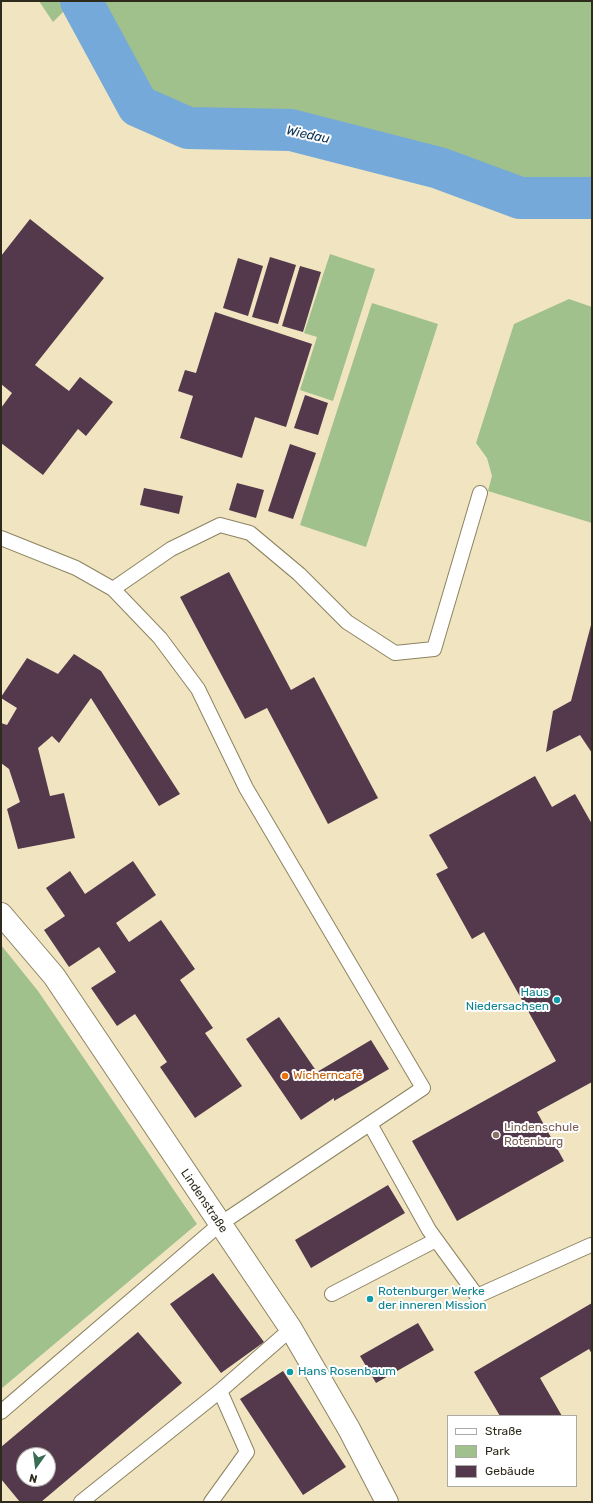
<!DOCTYPE html>
<meta charset="utf-8">
<style>
body{margin:0}
#map{position:relative;width:593px;height:1503px;overflow:hidden;background:#f0e5c0;font-family:Rubik,sans-serif}
canvas{display:block}
.frame{position:absolute;inset:0;border:2px solid #2e2a1c;pointer-events:none}
.legend{position:absolute;left:447px;top:1415px;width:130px;height:72px;box-sizing:border-box;background:#fff;border:1px solid #abaaa4;margin:0;padding:5px 7px;list-style:none;font-size:12px;color:#2e2a1c}
.legend li{display:flex;align-items:center;gap:8px;height:20px}
.legend b{width:20px;border:1px solid #abaaa4}
.north{position:absolute;left:16px;top:1447px;width:40px;height:40px;box-sizing:border-box;background:#fff;border:1px solid #abaaa4;border-radius:50%;rotate:194deg;font-size:11px;font-weight:700;line-height:16px;text-align:center;color:#2e2a1c}
.north::after{content:'';display:block;margin:auto;width:14px;height:18px;background:#366d54;clip-path:polygon(50% 0,100% 100%,50% 72%,0 100%)}
</style>
<div id="map">
<canvas width="593" height="1503"></canvas>
<div class="frame"></div>
<ul class="legend">
<li><b style="height:5px;background:#fff"></b>Straße</li>
<li><b style="height:11px;background:#a0c08c"></b>Park</li>
<li><b style="height:11px;background:#54384b"></b>Gebäude</li>
</ul>
<div class="north">N</div>
</div>
<script>
const g = document.querySelector('canvas').getContext('2d');
g.lineJoin = 'round';
function paint(path, color) { g.fillStyle = color; g.fill(path, 'evenodd'); }
const toPath = rows => new Path2D(rows.map(r => 'M' + r).join(''));
function stroke(path, color, width, dash) { g.strokeStyle = color; g.lineWidth = width; g.lineCap = dash ? 'butt' : 'round'; g.setLineDash(dash || []); g.stroke(path); }
function drawText(font, color, halo, rows, align = 'center') {
  g.font = font + ' Rubik,sans-serif'; g.lineWidth = 4; g.setLineDash([]); g.textBaseline = 'middle'; g.strokeStyle = halo; g.fillStyle = color; for (const [text, x, y, turn = 0] of rows) {
    g.save(); g.translate(x, y); g.rotate((+turn || 0) * Math.PI / 180); g.textAlign = isNaN(turn) ? turn : align; if (halo) g.strokeText(text, 0, 0); g.fillText(text, 0, 0); g.restore();
  }
}
paint(toPath([
 [39,1,592,1,592,212,564,214,516,211,458,188,308,146,261,140,216,142,163,135,129,115,108,83,68,7,53,22],
 [330,254,375,269,333,401,300,390,317,337,304,333],
 [569,299,592,307,592,523,488,491,492,476,487,458,476,443,514,324],
 [372,303,438,324,366,547,300,525],
 [1,945,38,991,197,1224,1,1389]
]), '#a0c08c');
stroke(toPath([
 [81,1,138,106,188,128,291,130,439,168,520,198,592,198]
]), '#75a9d9', 42);
paint(toPath([
 [30,219,104,278,35,365,69,391,80,377,113,402,86,436,78,429,43,475,1,443,1,408,12,393,1,384,1,256],
 [270,257,296,265,278,324,252,317],
 [238,258,263,266,248,316,223,308],
 [300,266,321,272,303,332,282,326],
 [215,312,312,344,286,427,255,417,242,458,180,438,193,396,178,391,185,370,196,373],
 [305,395,328,403,318,435,294,428],
 [290,444,316,453,293,519,268,511],
 [237,483,264,490,256,518,229,510],
 [144,488,183,496,179,514,140,505],
 [229,572,291,690,314,677,378,798,328,824,267,708,245,719,180,597],
 [591,625,592,753,580,735,546,752,553,711,571,701],
 [74,654,101,671,180,794,159,806,91,698,59,743,52,736,38,748,50,796,64,793,75,838,18,849,7,809,20,802,9,769,1,763,1,723,7,725,17,708,1,698,1,697,27,658,58,674],
 [535,776,552,807,575,794,592,824,592,1082,537,1112,564,1161,457,1221,412,1141,556,1061,484,932,472,939,436,874,448,868,429,835],
 [133,861,156,895,116,923,129,942,161,920,195,969,180,980,213,1028,205,1033,242,1086,195,1118,160,1067,167,1062,135,1014,117,1026,91,988,116,972,99,947,69,967,44,930,65,916,46,888,70,871,85,894],
 [279,1017,317,1072,371,1040,389,1069,334,1101,334,1098,301,1120,246,1039],
 [388,1185,405,1213,311,1268,295,1240],
 [213,1273,264,1342,221,1373,170,1304],
 [592,1303,592,1354,589,1349,540,1378,562,1416,500,1416,474,1372],
 [418,1323,434,1350,376,1383,360,1356],
 [138,1332,182,1383,41,1502,20,1502,1,1479,1,1447],
 [24,1455,48,1455,48,1479,24,1479],
 [283,1371,346,1467,303,1495,240,1399]
]), '#54384b');
const lane = toPath([
 [1,538,76,568,113,589,160,638,198,689,246,788,423,1088,220,1224,1,1412],
 [113,589,171,549,220,525,250,533,299,574,347,622,395,653,434,649,480,493],
 [370,1124,429,1230,477,1296,591,1245],
 [332,1294,436,1240],
 [81,1502,220,1391,291,1329],
 [211,1502,247,1452,220,1391]
]);
const street = toPath([
 [1,914,54,976,291,1329,349,1429,387,1502]
]);
stroke(lane, '#8d8361', 16);
stroke(street, '#8d8361', 24);
stroke(lane, '#fff', 14);
stroke(street, '#fff', 22);
for (const [x, y, r, color] of [
 [557,1000,4,"#0f9aa8"],
 [285,1076,4,"#e8710a"],
 [496,1135,4,"#8d6e63"],
 [370,1299,4,"#0f9aa8"],
 [290,1372,4,"#0f9aa8"]
]) { const dot = new Path2D(); dot.arc(x, y, r, 0, 2 * Math.PI); g.fillStyle = color; g.fill(dot); stroke(dot, '#fff', 1.5); }
drawText('12px', '#0d838f', '#fff', [
 ["Haus",549,993,"right"],
 ["Niedersachsen",549,1007,"right"],
 ["Rotenburger Werke",378,1292],
 ["der inneren Mission",378,1306],
 ["Hans Rosenbaum",298,1372]
], 'left');
drawText('12px', '#c56008', '#fff', [
 ["Wicherncafé",293,1076]
], 'left');
drawText('12px', '#785e54', '#fff', [
 ["Lindenschule",504,1128],
 ["Rotenburg",504,1142]
], 'left');
drawText('12px', '#2e2a1c', '#fff', [
 ["Lindenstraße",204,1201,56]
]);
drawText('italic 13px', '#0d3555', '#fff', [
 ["Wiedau",308,135,12]
]);
</script>
